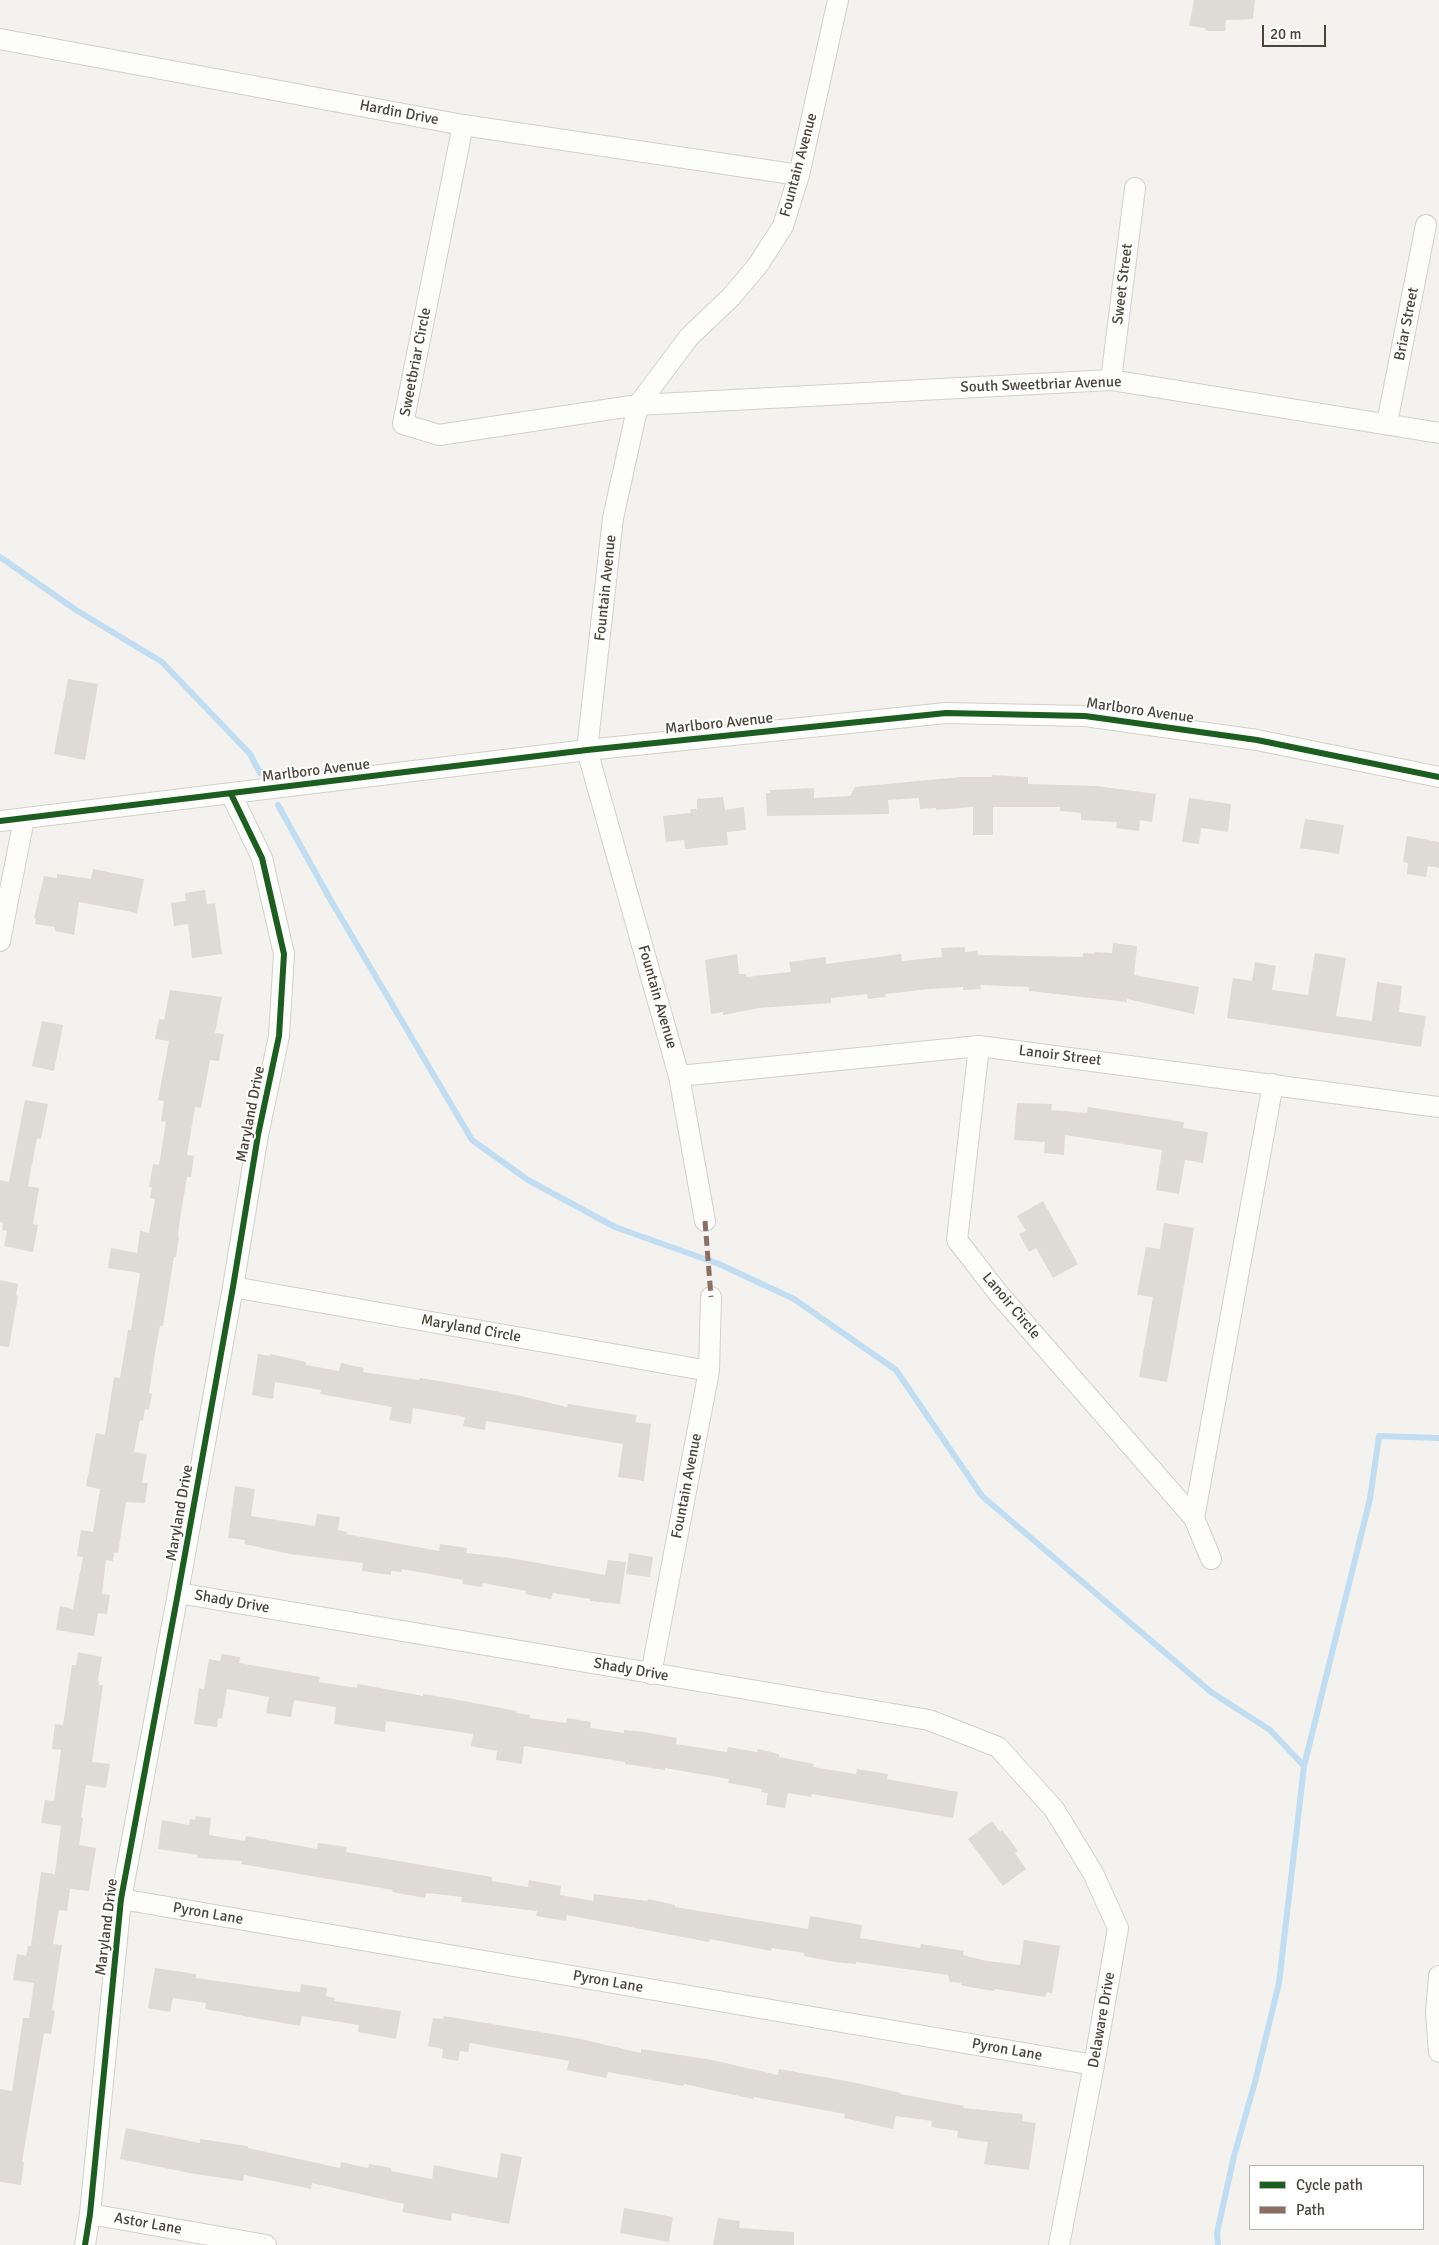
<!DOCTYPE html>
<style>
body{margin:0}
#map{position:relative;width:1439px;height:2245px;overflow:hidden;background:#f4f2ee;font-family:Signika,sans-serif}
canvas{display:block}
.legend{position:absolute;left:1249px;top:2165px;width:175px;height:65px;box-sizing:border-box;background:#fff;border:1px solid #b7b4b0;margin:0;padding:6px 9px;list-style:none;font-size:15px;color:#4b4439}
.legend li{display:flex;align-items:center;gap:10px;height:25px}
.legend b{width:25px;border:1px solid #b7b4b0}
.scale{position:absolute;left:1262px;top:25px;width:64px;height:22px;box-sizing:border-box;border:2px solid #4b4439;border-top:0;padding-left:6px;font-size:15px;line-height:18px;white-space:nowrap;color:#4b4439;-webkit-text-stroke:4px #fff;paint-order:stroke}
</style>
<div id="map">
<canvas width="1439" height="2245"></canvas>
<ul class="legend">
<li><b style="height:6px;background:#1b5e20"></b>Cycle path</li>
<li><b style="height:6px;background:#8d6e63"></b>Path</li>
</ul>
<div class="scale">20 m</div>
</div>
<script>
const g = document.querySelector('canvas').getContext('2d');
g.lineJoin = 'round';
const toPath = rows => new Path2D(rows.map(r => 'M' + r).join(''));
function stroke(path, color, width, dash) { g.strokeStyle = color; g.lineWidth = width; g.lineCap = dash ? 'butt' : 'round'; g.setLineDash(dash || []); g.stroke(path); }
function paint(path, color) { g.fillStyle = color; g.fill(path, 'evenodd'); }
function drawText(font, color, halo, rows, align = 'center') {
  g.font = font + ' Signika,sans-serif'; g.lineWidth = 4; g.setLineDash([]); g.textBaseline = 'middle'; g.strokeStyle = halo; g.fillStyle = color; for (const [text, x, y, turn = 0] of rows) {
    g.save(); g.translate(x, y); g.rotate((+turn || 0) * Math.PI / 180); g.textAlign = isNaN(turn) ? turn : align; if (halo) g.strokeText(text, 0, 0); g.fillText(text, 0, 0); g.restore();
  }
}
stroke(toPath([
 [0,557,76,610,162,662,250,754,260,773],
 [278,805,330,899,472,1140,528,1180,615,1227,719,1264,794,1299,896,1370,982,1496,1211,1692,1270,1730,1304,1766],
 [1218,2245,1217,2233,1234,2156,1255,2082,1279,1983,1304,1766,1370,1499,1379,1436,1439,1438]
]), '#c0ddf1', 6);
paint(toPath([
 [1194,0,1255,0,1253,19,1226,20,1225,31,1206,31,1205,28,1189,26],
 [68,679,98,684,85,760,54,754],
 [992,775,1028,777,1028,784,1097,786,1156,794,1152,822,1140,820,1139,831,1116,828,1117,822,1081,820,1081,813,1060,811,1060,807,993,807,993,835,973,835,973,807,936,810,936,808,920,809,919,798,888,800,889,814,767,816,766,793,770,793,770,790,814,788,814,798,850,796,855,787,961,777,992,777],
 [723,797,725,810,744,807,746,830,727,832,728,845,685,849,684,840,666,842,663,816,691,813,690,809,697,809,697,799],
 [1189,798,1231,804,1228,832,1201,828,1199,844,1182,842],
 [1305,819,1344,825,1339,854,1300,848],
 [1407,836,1439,842,1439,868,1428,866,1426,877,1407,874,1408,863,1403,862],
 [93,869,144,879,137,913,79,902,74,935,55,931,55,927,35,924,36,919,34,918,44,876,57,878,57,874,91,879],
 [205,890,207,904,215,903,222,954,192,958,188,924,174,926,171,903,186,901,185,893],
 [1113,943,1137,946,1134,975,1199,987,1194,1014,1127,999,1127,1002,1029,991,1029,987,980,985,981,989,963,990,963,987,930,989,885,994,886,997,868,999,867,994,831,998,831,1003,759,1008,723,1015,723,1012,711,1014,705,960,737,954,739,974,746,974,746,977,791,972,789,962,826,957,826,964,901,954,902,961,942,957,941,948,965,947,965,952,977,951,978,955,1083,957,1083,953,1094,954,1094,952,1112,953],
 [1315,953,1346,958,1336,1016,1372,1021,1377,982,1402,986,1399,1012,1426,1016,1421,1047,1227,1018,1233,978,1252,981,1255,962,1276,966,1272,990,1308,995],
 [170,990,222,997,215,1033,224,1034,219,1061,210,1060,201,1108,195,1107,187,1155,194,1156,191,1177,187,1177,179,1225,178,1237,179,1237,176,1257,174,1257,163,1326,160,1326,156,1347,149,1393,152,1394,149,1410,145,1409,143,1421,140,1420,134,1452,147,1454,142,1483,148,1483,145,1503,126,1502,118,1553,114,1552,113,1561,106,1560,102,1594,110,1595,107,1614,98,1613,94,1636,56,1630,60,1606,73,1609,83,1557,77,1556,81,1530,93,1532,100,1489,86,1486,96,1433,105,1435,114,1377,120,1378,128,1330,131,1330,140,1273,108,1268,111,1248,137,1253,140,1231,149,1233,155,1199,150,1198,152,1187,149,1187,153,1164,159,1165,166,1122,161,1121,164,1101,158,1100,169,1041,155,1039,159,1019,164,1020],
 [42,1021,63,1025,54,1071,32,1066],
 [25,1100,48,1104,41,1139,37,1138,28,1186,39,1188,33,1224,38,1225,33,1252,4,1246,7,1231,2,1230,3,1223,0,1222,0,1180,9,1182],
 [1017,1103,1052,1104,1051,1110,1087,1113,1088,1107,1184,1122,1183,1128,1208,1132,1203,1163,1185,1160,1179,1194,1156,1190,1162,1150,1065,1135,1064,1155,1044,1153,1045,1142,1014,1140],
 [1043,1201,1078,1264,1053,1278,1036,1248,1029,1252,1019,1234,1026,1231,1017,1216],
 [1164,1223,1194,1228,1167,1382,1139,1377,1153,1297,1137,1295,1146,1247,1160,1249],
 [0,1280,18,1284,16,1295,18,1296,9,1347,0,1346],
 [258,1354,270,1356,270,1354,306,1362,306,1365,339,1371,341,1363,364,1368,363,1372,397,1377,419,1380,420,1378,439,1381,517,1395,567,1407,568,1404,637,1415,635,1422,651,1424,644,1481,618,1477,623,1444,486,1421,485,1430,463,1426,465,1417,413,1408,411,1424,389,1420,392,1407,320,1394,321,1390,275,1382,273,1399,252,1395],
 [235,1486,255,1489,251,1516,315,1526,317,1514,340,1517,338,1530,347,1532,346,1534,439,1551,440,1544,467,1548,466,1553,510,1558,605,1575,608,1560,626,1562,620,1604,590,1601,590,1599,553,1593,551,1599,525,1594,526,1591,483,1583,482,1587,462,1584,463,1580,402,1569,402,1572,391,1571,391,1575,362,1571,363,1563,290,1554,244,1544,245,1540,228,1538],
 [629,1553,653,1557,650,1577,626,1574],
 [78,1652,102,1657,98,1679,99,1685,103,1685,92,1762,110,1764,106,1788,86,1785,81,1817,83,1818,79,1845,96,1848,89,1891,70,1889,67,1911,59,1910,53,1944,62,1945,52,2010,55,2011,51,2034,44,2033,22,2162,24,2162,21,2185,0,2182,0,2089,12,2091,23,2018,29,2018,34,1983,13,1980,17,1954,26,1956,28,1946,31,1946,41,1872,55,1874,61,1826,41,1823,45,1800,54,1801,61,1750,52,1749,55,1724,63,1725,72,1665,76,1665],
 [222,1654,240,1657,239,1663,320,1677,319,1682,357,1688,358,1684,423,1696,423,1694,448,1698,517,1711,516,1713,530,1715,529,1718,566,1723,567,1718,591,1722,590,1728,624,1733,624,1730,645,1732,677,1738,676,1744,727,1752,728,1747,757,1752,758,1749,779,1754,779,1757,814,1764,813,1767,856,1774,857,1769,888,1774,887,1779,958,1792,953,1818,812,1794,811,1797,788,1793,785,1808,766,1805,768,1793,761,1792,762,1789,728,1783,729,1779,665,1768,665,1770,625,1764,625,1762,524,1746,522,1764,496,1760,497,1751,471,1746,473,1734,386,1721,385,1732,334,1724,336,1707,294,1700,291,1717,266,1713,269,1697,227,1689,222,1719,218,1718,217,1727,194,1724,199,1688,204,1689,209,1659,220,1661],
 [196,1816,211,1818,209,1835,245,1841,246,1836,317,1849,318,1843,347,1847,346,1852,492,1877,492,1881,528,1887,529,1880,561,1886,560,1895,593,1901,594,1894,647,1901,648,1899,675,1905,675,1907,808,1929,810,1916,862,1925,860,1938,920,1948,921,1944,964,1951,963,1955,987,1961,1020,1965,1024,1940,1060,1946,1052,1993,1047,1992,1045,1997,995,1989,994,1991,969,1987,961,1985,961,1983,950,1982,948,1975,856,1962,856,1964,835,1962,804,1956,804,1953,772,1948,771,1951,710,1939,709,1942,567,1915,566,1921,536,1916,537,1911,461,1902,462,1897,426,1893,425,1898,392,1892,393,1890,241,1864,242,1861,197,1858,198,1855,158,1849,162,1820,189,1825,190,1819,195,1820],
 [992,1821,1000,1832,1002,1830,1018,1851,1015,1853,1026,1869,1003,1886,968,1839],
 [155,1968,196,1974,196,1978,288,1991,300,1992,301,1984,327,1988,326,1996,335,1998,334,2001,401,2011,396,2039,358,2032,359,2025,302,2016,300,2026,205,2009,206,2003,173,1998,170,2012,148,2008],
 [444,2016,576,2038,641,2053,641,2049,712,2060,778,2075,779,2069,852,2082,901,2093,900,2094,964,2106,963,2108,1023,2114,1022,2121,1036,2123,1029,2170,984,2164,988,2142,957,2138,958,2131,931,2127,932,2121,896,2116,893,2129,844,2118,845,2114,754,2097,753,2099,684,2084,683,2086,608,2072,606,2078,567,2070,569,2061,470,2043,468,2052,460,2051,458,2061,442,2058,443,2049,428,2046,433,2018,443,2019],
 [126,2128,200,2143,200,2139,248,2146,248,2148,340,2168,341,2162,368,2168,369,2164,391,2168,391,2171,432,2179,434,2165,497,2178,501,2153,522,2157,509,2224,452,2213,451,2221,402,2212,404,2204,312,2183,311,2189,244,2175,243,2181,195,2174,120,2159],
 [624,2208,673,2217,669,2242,620,2233],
 [718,2218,740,2221,739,2228,794,2232,794,2245,713,2245]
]), '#dedbd6');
const minor = toPath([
 [0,39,463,125,799,175],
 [463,125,403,424,439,435,638,405,1111,380,1439,433],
 [1111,380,1135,188],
 [1387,423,1426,225],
 [0,821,587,750,946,713,1085,716,1257,740,1439,777],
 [0,941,24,819],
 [979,1046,957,1240,998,1293,1194,1518],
 [679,1076,979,1046,1439,1107],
 [705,1221,679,1076,587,750,613,518,638,405,689,337,731,297,758,265,783,226,799,175,838,0],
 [233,1287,709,1371],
 [1211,1559,1194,1518,1273,1084],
 [178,1593,929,1720,998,1747,1054,1809,1093,1873,1118,1928,1094,2065,1059,2245],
 [651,1674,709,1371,711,1297],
 [121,1899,1094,2065],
 [1439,1976,1436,2012,1439,2052],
 [90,2214,266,2245],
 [85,2245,90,2214,121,1899,178,1593,233,1287,258,1135,279,1036,284,954,262,858,231,794]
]);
stroke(minor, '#d2d0cb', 22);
stroke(minor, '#fdfdfc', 20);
stroke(toPath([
 [705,1221,711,1297]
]), '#8d6e63', 5, [10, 5]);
stroke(toPath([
 [0,821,587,750,946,713,1085,716,1257,740,1439,777],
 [85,2245,90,2214,121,1899,178,1593,233,1287,258,1135,279,1036,284,954,262,858,231,794]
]), '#1b5e20', 6);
drawText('15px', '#4b4439', '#fff', [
 ["Hardin Drive",399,113,11],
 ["Fountain Avenue",799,165,-75],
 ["Sweet Street",1123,284,-83],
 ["Briar Street",1407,324,-79],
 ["Sweetbriar Circle",416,362,-79],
 ["South Sweetbriar Avenue",1041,385,-2],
 ["Fountain Avenue",606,588,-84],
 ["Marlboro Avenue",1140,711,8],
 ["Marlboro Avenue",719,724,-6],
 ["Marlboro Avenue",316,771,-7],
 ["Fountain Avenue",657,997,74],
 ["Lanoir Street",1060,1056,7],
 ["Maryland Drive",251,1114,-79],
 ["Lanoir Circle",1011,1306,50],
 ["Maryland Circle",471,1329,10],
 ["Fountain Avenue",687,1486,-79],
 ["Maryland Drive",180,1513,-80],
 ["Shady Drive",232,1602,10],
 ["Shady Drive",631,1670,10],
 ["Pyron Lane",208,1914,10],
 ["Maryland Drive",107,1927,-83],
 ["Pyron Lane",608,1982,10],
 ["Delaware Drive",1102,2020,-80],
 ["Pyron Lane",1007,2050,10],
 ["Astor Lane",148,2224,10]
]);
</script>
